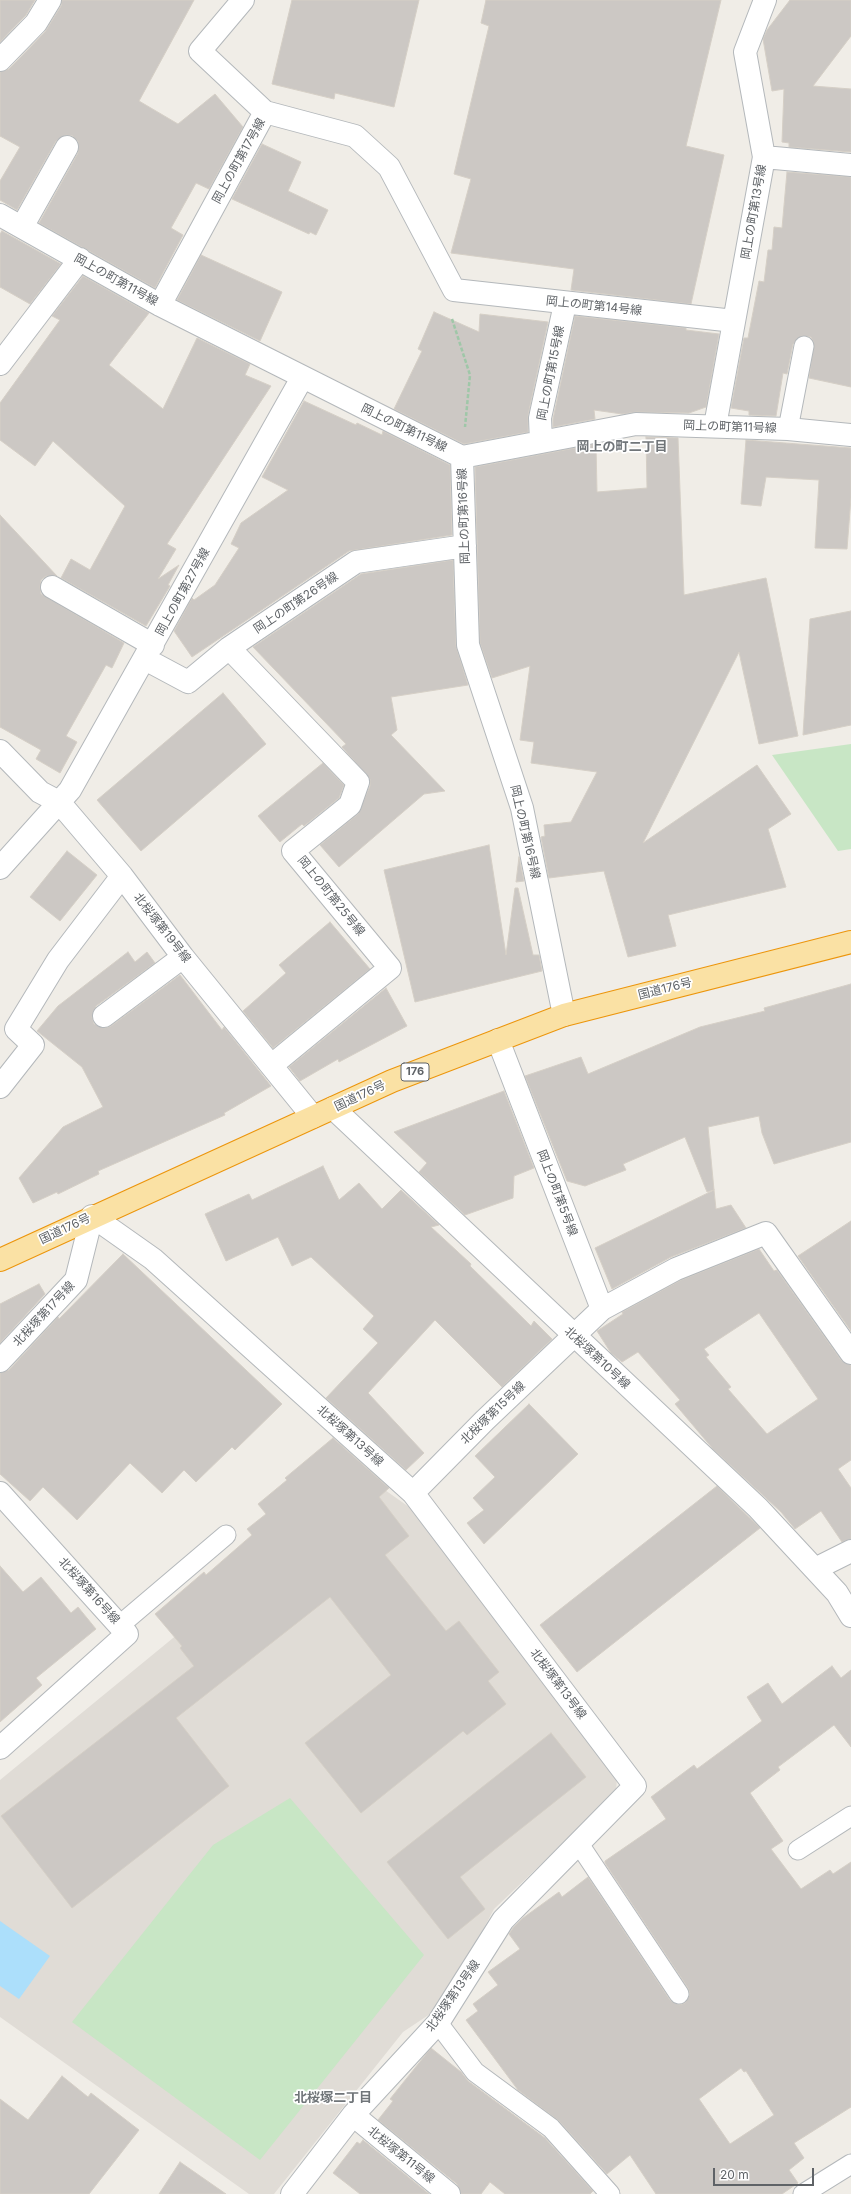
<!DOCTYPE html>
<meta charset="utf-8">
<style>
body{margin:0}
#map{position:relative;width:851px;height:2194px;overflow:hidden;background:#f0ede7;font-family:Inter,sans-serif}
canvas{display:block}
.scale{position:absolute;left:713px;top:2168px;width:101px;height:18px;box-sizing:border-box;border:2px solid #5f6367;border-top:0;padding-left:5px;font-size:12px;line-height:14px;white-space:nowrap;color:#5f6367;-webkit-text-stroke:3px #fff;paint-order:stroke}
</style>
<div id="map">
<canvas width="851" height="2194"></canvas>
<div class="scale">20 m</div>
</div>
<script>
const g = document.querySelector('canvas').getContext('2d');
g.lineJoin = 'round';
function paint(path, color) { g.fillStyle = color; g.fill(path, 'evenodd'); }
const toPath = rows => new Path2D(rows.map(r => 'M' + r).join(''));
function stroke(path, color, width, dash) { g.strokeStyle = color; g.lineWidth = width; g.lineCap = dash ? 'butt' : 'round'; g.setLineDash(dash || []); g.stroke(path); }
function drawText(font, color, halo, rows, align = 'center') {
  g.font = font + ' Inter,"Noto Sans JP",sans-serif'; g.lineWidth = 3.5; g.setLineDash([]); g.textBaseline = 'middle'; g.strokeStyle = halo; g.fillStyle = color; for (const [text, x, y, turn = 0] of rows) {
    g.save(); g.translate(x, y); g.rotate((+turn || 0) * Math.PI / 180); g.textAlign = isNaN(turn) ? turn : align; if (halo) g.strokeText(text, 0, 0); g.fillText(text, 0, 0); g.restore();
  }
}
paint(toPath([
 [368,1478,409,1507,617,1776,616,1793,494,1909,468,1958,430,2014,403,2032,274,2194,249,2194,0,2017,0,1780]
]), '#e0dcd6');
paint(toPath([
 [851,744,851,849,838,851,772,755],
 [290,1798,424,1955,260,2160,72,2022,213,1845]
]), '#c8e6c5');
paint(toPath([
 [0,1921,50,1956,19,1999,0,1986]
]), '#acdffb');
const building = toPath([
 [0,0,35,0,26,15,0,42,0,0],
 [62,0,194,0,139,101,178,124,215,94,243,127,209,189,196,183,171,228,183,235,155,288,39,223,78,153,78,141,73,136,66,135,56,141,17,210,0,200,0,181,20,147,0,136,0,72,9,69,45,32,61,6,62,0],
 [292,0,419,0,394,107,335,93,334,99,272,84,292,0],
 [486,0,721,0,686,146,724,155,691,304,571,290,574,269,451,253,471,179,454,174,489,26,481,23,486,0],
 [790,0,851,0,851,36,813,86,851,89,851,152,789,147,789,143,782,142,784,89,772,91,763,39,767,30,790,0],
 [262,144,301,162,288,191,328,210,316,235,310,232,309,234,232,199,262,144],
 [787,172,851,177,851,387,809,378,814,343,811,337,801,336,793,344,787,374,783,373,776,416,749,415,749,411,731,408,744,338,748,338,759,281,764,282,768,250,772,250,774,227,782,228,787,172],
 [2,231,61,264,30,304,0,287,0,234,2,231],
 [201,255,282,292,260,341,177,300,201,255],
 [83,276,149,313,109,365,163,409,197,338,250,364,245,375,271,386,167,544,176,549,158,579,179,565,168,585,170,586,146,626,61,578,71,559,90,570,125,506,53,441,35,466,0,440,0,403,60,320,52,316,83,276],
 [434,312,479,332,480,314,548,322,528,415,528,432,464,444,394,409,422,351,418,349,434,312],
 [575,316,686,328,686,330,719,334,706,407,689,413,636,412,622,414,594,410,595,419,553,427,553,419,575,316],
 [304,401,356,425,357,423,382,435,383,431,450,465,452,535,349,551,192,657,174,631,192,598,194,600,215,585,239,548,231,544,241,523,288,490,262,477,304,401],
 [646,437,678,438,684,595,766,578,798,736,759,744,739,652,643,843,757,765,791,814,768,829,786,887,668,915,676,946,628,957,604,871,549,878,541,837,545,836,544,825,571,822,597,772,531,763,534,742,520,740,530,666,492,678,480,643,475,467,596,444,597,492,647,488,646,437],
 [746,440,851,448,851,498,847,549,815,548,819,480,766,477,761,506,741,504,746,440],
 [0,515,57,576,46,576,41,580,40,587,41,594,124,643,112,668,106,665,66,736,77,742,60,773,36,759,41,750,0,727,0,515],
 [453,560,456,646,468,685,391,697,397,730,391,735,445,791,424,794,339,867,320,845,358,814,370,786,370,779,342,747,346,744,253,647,361,574,453,560],
 [851,611,851,725,803,735,810,619,851,611],
 [223,693,266,744,141,851,97,800,223,693],
 [323,763,344,785,339,798,304,826,302,824,280,842,258,816,323,763],
 [489,845,506,955,515,888,518,888,533,955,539,955,542,971,415,1002,384,870,489,845],
 [67,851,97,875,60,921,30,897,67,851],
 [519,857,524,881,516,882,519,857],
 [330,922,370,969,273,1048,243,1011,286,973,279,965,330,922],
 [128,952,135,962,147,952,155,963,96,1006,92,1017,94,1024,105,1028,111,1026,180,975,222,1030,224,1027,271,1086,224,1113,225,1115,98,1171,99,1174,58,1194,57,1192,33,1203,19,1178,63,1127,103,1107,82,1067,37,1031,58,1006,128,952],
 [851,984,851,1142,774,1164,762,1133,759,1116,708,1127,714,1190,707,1192,685,1137,623,1164,626,1170,585,1186,567,1181,525,1076,581,1057,588,1074,700,1027,765,1011,764,1008,851,984],
 [386,988,407,1026,339,1062,338,1059,300,1081,289,1067,386,988],
 [504,1091,534,1168,514,1176,513,1198,465,1215,419,1172,427,1163,394,1132,504,1091],
 [323,1166,339,1200,359,1183,382,1209,401,1190,439,1225,431,1227,471,1264,470,1266,531,1326,534,1321,552,1339,502,1387,435,1320,368,1393,424,1453,406,1470,326,1398,378,1343,363,1329,374,1316,311,1257,292,1266,278,1237,226,1261,205,1214,249,1194,252,1200,323,1166],
 [714,1190,716,1209,731,1205,746,1228,671,1257,612,1289,595,1248,714,1190],
 [851,1221,851,1331,798,1256,851,1221],
 [759,1249,774,1271,777,1270,841,1360,851,1365,851,1460,838,1469,851,1488,851,1539,842,1542,821,1511,795,1529,781,1512,713,1449,675,1404,680,1400,638,1352,622,1362,611,1353,597,1331,623,1314,622,1312,681,1280,759,1249],
 [759,1313,818,1399,767,1434,728,1389,731,1387,706,1357,709,1355,704,1349,759,1313],
 [123,1254,282,1404,235,1450,232,1447,196,1482,184,1470,162,1493,130,1463,77,1520,43,1487,30,1501,0,1474,0,1373,9,1370,58,1317,59,1319,123,1254],
 [39,1284,45,1294,0,1343,0,1304,39,1284],
 [529,1404,578,1454,484,1544,467,1523,484,1510,473,1498,495,1477,475,1456,529,1404],
 [333,1438,389,1488,379,1497,409,1536,385,1555,446,1631,459,1621,499,1672,488,1681,506,1704,467,1735,463,1731,361,1813,305,1743,391,1675,330,1597,176,1718,229,1786,72,1908,1,1816,194,1666,180,1648,182,1646,155,1614,204,1572,206,1575,252,1535,247,1529,266,1514,258,1504,287,1480,285,1478,333,1438],
 [717,1486,760,1528,577,1672,540,1625,717,1486],
 [0,1566,23,1592,41,1577,71,1613,78,1607,96,1629,36,1678,42,1685,0,1722,0,1566],
 [832,1666,841,1678,851,1670,851,1747,834,1725,778,1767,780,1770,750,1793,783,1841,771,1849,801,1889,830,1870,833,1874,851,1862,851,2107,794,2143,804,2158,789,2170,798,2183,782,2194,656,2194,630,2155,607,2174,559,2121,518,2090,466,2020,478,2011,473,2004,498,1985,488,1972,520,1949,509,1934,513,1928,523,1918,559,1892,562,1897,588,1877,670,2000,679,2005,685,2003,690,1994,688,1988,605,1863,605,1861,666,1819,651,1797,694,1765,697,1769,762,1721,747,1697,768,1683,782,1704,832,1666],
 [741,2068,744,2072,746,2071,774,2115,730,2144,699,2099,741,2068],
 [551,1733,586,1777,460,1877,485,1909,448,1939,387,1862,551,1733],
 [431,2048,461,2072,468,2081,545,2138,593,2191,590,2194,505,2194,490,2182,481,2194,461,2194,457,2184,378,2120,393,2101,390,2099,431,2048],
 [62,2076,88,2097,91,2093,139,2130,89,2194,0,2194,0,2099,28,2120,62,2076],
 [363,2140,429,2194,360,2194,333,2173,357,2142,360,2144,363,2140],
 [180,2162,226,2194,159,2194,180,2162]
]);
paint(building, '#ccc8c4');
stroke(building, '#d5cfc6', 1);
const service = toPath([
 [788,429,804,346],
 [120,1625,226,1535],
 [579,1844,679,1994],
 [798,1850,851,1816],
 [438,2023,475,2072,551,2128,610,2194],
 [803,2194,851,2164]
]);
const minor = toPath([
 [0,60,36,23,50,0],
 [265,112,355,136,389,167,454,290,734,321],
 [764,157,851,165],
 [0,215,160,305,462,457,636,424,788,429,851,435],
 [22,227,67,147],
 [160,305,265,112,200,51,243,0],
 [0,364,80,259],
 [715,426,764,157,745,52,765,0],
 [541,442,540,418,565,304],
 [462,457,468,645,522,808,564,1015],
 [52,587,153,645],
 [229,648,358,782,350,805,293,851,390,968,272,1065],
 [145,659,188,682,229,648,356,562,465,546],
 [0,751,40,792,59,802,122,876,183,957,313,1117],
 [0,868,70,790,302,378],
 [104,1016,183,957],
 [0,1087,33,1045,16,1029,58,960,122,876],
 [333,1108,758,1508,837,1593,851,1616],
 [602,1309,676,1269,766,1233,851,1353],
 [0,1361,76,1280,92,1216,153,1259,413,1493,635,1786,503,1920,438,2023,353,2115,292,2194],
 [0,1493,127,1634,0,1748],
 [413,1493,485,1420,602,1309,498,1040],
 [815,1569,851,1551],
 [353,2115,449,2194]
]);
const trunk = toPath([
 [0,1260,392,1081,564,1015,851,942]
]);
stroke(service, '#b4b8bb', 21);
stroke(minor, '#b4b8bb', 24);
stroke(trunk, '#ec950b', 24);
stroke(toPath([
 [452,319,470,375,465,427]
]), '#9fc7a8', 2.5, [4, 2]);
stroke(service, '#fff', 19);
stroke(minor, '#fff', 22);
stroke(trunk, '#fae1a4', 22);
for (const [x, y, w] of [
 [415,1072,28]
]) { const box = new Path2D(); box.roundRect(x - w / 2, y - 9, w, 18, 3); g.fillStyle = '#fff'; g.fill(box); stroke(box, '#5f6367', 1); }
drawText('bold 11px', '#5f6367', null, [
 ["176",415,1072]
]);
drawText('12px', '#5f6367', '#fff', [
 ["岡上の町第17号線",239,161,-61],
 ["岡上の町第13号線",754,212,-80],
 ["岡上の町第11号線",116,280,29],
 ["岡上の町第14号線",594,306,6],
 ["岡上の町第15号線",551,373,-79],
 ["岡上の町第11号線",730,427,2],
 ["岡上の町第11号線",404,428,26],
 ["岡上の町第16号線",464,516,-92],
 ["岡上の町第27号線",183,592,-61],
 ["岡上の町第26号線",296,603,-34],
 ["岡上の町第16号線",525,832,77],
 ["岡上の町第25号線",331,896,51],
 ["北桜塚第19号線",162,928,52],
 ["国道176号",665,989,-14],
 ["国道176号",360,1096,-25],
 ["岡上の町第5号線",557,1193,69],
 ["国道176号",65,1229,-25],
 ["北桜塚第17号線",44,1314,-47],
 ["北桜塚第10号線",597,1358,43],
 ["北桜塚第15号線",493,1413,-44],
 ["北桜塚第13号線",350,1436,42],
 ["北桜塚第16号線",89,1591,48],
 ["北桜塚第13号線",558,1684,53],
 ["北桜塚第13号線",453,1996,-55],
 ["北桜塚第11号線",401,2155,39]
]);
drawText('bold 13px', '#707579', '#fff', [
 ["岡上の町二丁目",622,447],
 ["北桜塚二丁目",333,2098]
]);
</script>
